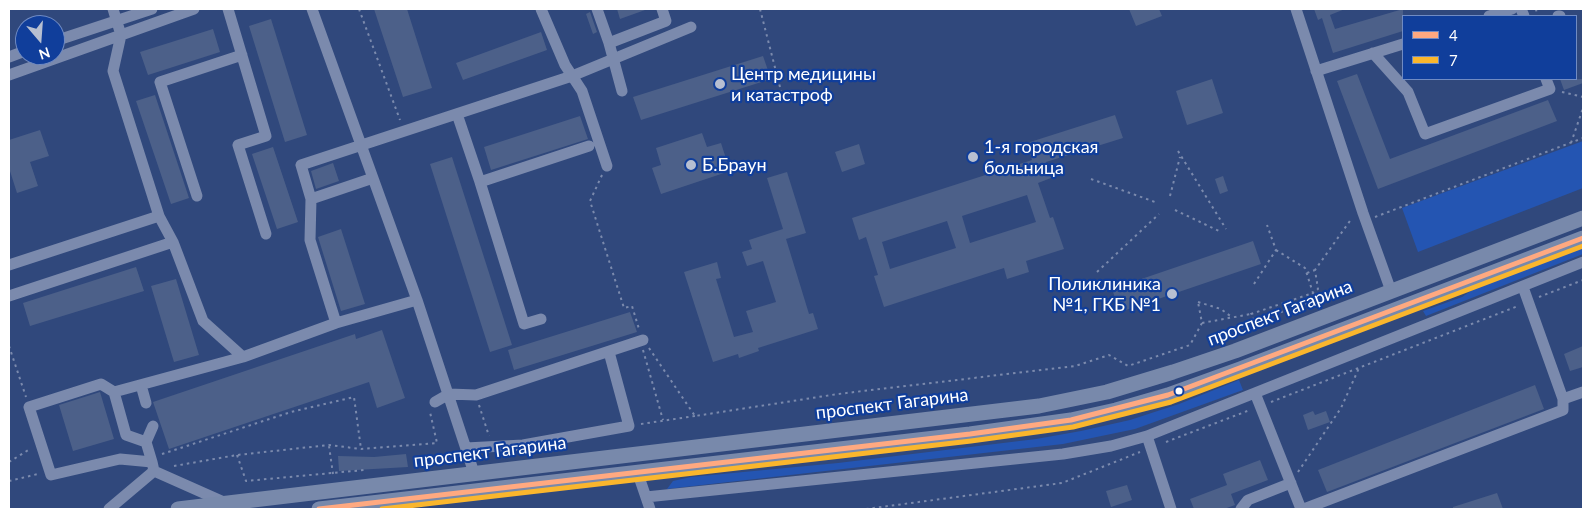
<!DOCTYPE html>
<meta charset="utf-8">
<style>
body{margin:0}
#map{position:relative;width:1592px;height:518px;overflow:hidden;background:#30487c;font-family:Lato,sans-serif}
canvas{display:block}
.frame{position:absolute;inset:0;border:10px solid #fff;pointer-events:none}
.legend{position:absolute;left:1402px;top:15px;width:175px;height:65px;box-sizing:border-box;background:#103e9b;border:1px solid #708bc3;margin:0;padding:6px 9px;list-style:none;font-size:15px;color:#fff}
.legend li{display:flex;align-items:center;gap:10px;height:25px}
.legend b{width:25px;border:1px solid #708bc3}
.north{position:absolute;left:15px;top:15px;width:50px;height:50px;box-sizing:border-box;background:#103e9b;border:1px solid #708bc3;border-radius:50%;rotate:162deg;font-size:14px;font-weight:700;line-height:20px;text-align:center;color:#fff}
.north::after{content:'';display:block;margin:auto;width:18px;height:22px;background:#b7bfd1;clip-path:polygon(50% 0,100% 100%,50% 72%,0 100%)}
</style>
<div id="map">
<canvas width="1592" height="518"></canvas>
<div class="frame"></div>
<ul class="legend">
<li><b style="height:6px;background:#ffa980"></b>4</li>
<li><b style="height:6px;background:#fab62d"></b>7</li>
</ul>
<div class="north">N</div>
</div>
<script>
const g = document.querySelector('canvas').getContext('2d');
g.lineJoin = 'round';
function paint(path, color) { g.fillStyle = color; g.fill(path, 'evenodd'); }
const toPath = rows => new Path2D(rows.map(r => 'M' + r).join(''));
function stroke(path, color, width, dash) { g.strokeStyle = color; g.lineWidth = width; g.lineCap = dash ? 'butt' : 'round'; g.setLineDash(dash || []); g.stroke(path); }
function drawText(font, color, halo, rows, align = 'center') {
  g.font = font + ' Lato,sans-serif'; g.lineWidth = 4.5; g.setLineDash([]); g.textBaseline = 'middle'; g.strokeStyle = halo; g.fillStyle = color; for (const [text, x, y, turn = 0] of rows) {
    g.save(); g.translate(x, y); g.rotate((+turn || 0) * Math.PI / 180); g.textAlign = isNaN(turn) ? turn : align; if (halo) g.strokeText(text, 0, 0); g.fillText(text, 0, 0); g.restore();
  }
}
paint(toPath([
 [1583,141,1583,188,1418,252,1402,208],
 [1583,247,1583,254,1426,316,1423,311,1462,297,1481,284],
 [1239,380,1243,390,1135,429,1063,444,667,489,673,481,691,477,838,463,1036,439,1081,431,1130,420,1179,404]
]), '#2455b2');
paint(toPath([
 [374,9,407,9,432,88,403,97],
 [617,9,644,9,645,10,620,19],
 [1129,9,1159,9,1162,16,1136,26],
 [1314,9,1345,9,1330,15,1335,29,1403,9,1403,31,1333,53,1322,18,1318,20],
 [590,12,597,32,593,34,586,14],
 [271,19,307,135,285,142,249,26],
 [213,29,220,52,148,75,140,52],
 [541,32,547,50,463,80,456,63],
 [763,56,771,79,641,120,633,97],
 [1357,74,1390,159,1548,100,1557,121,1378,189,1337,81],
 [1212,79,1223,113,1187,125,1176,91],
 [1560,79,1583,79,1583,83,1564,90],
 [155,95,189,198,171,204,136,101],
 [1115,115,1123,138,1046,162,1051,178,1038,183,1050,218,1053,217,1064,249,1026,261,1029,272,1007,279,1004,268,884,307,874,276,878,275,866,237,859,240,852,218,1032,160,1027,143],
 [1027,195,1036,222,970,243,962,216],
 [947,221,956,248,890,269,882,242],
 [580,116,588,139,491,170,484,147],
 [40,130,49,156,30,162,38,186,17,193,9,168,9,140],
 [702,133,707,147,721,143,730,171,661,194,652,168,661,165,656,148],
 [859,144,865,164,842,172,835,152],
 [273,147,298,222,277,229,252,154],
 [452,157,512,345,490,352,430,164],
 [333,163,339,181,316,189,311,171],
 [787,172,806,233,786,239,809,314,813,313,818,329,758,348,759,351,739,358,738,354,713,362,684,272,717,262,721,278,716,279,734,337,753,332,746,311,776,302,763,261,747,266,742,252,752,249,749,240,783,229,767,178],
 [1223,176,1228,191,1220,194,1215,179],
 [341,229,365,304,341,311,318,237],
 [1253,241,1261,264,1120,312,1112,289],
 [136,267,144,291,30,326,23,303],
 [176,279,199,355,174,362,151,286],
 [630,312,637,332,514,370,508,350],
 [382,330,405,398,377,408,369,382,169,449,153,402,355,334,356,339],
 [1583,346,1583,367,1570,371,1564,354],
 [1535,385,1544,409,1327,492,1318,470],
 [100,392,114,439,73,451,59,405],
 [1313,411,1315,415,1326,411,1330,422,1308,430,1303,415],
 [406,454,408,467,339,471,338,456,374,457],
 [1260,460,1268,480,1231,494,1235,505,1224,509,1194,509,1190,499,1227,485,1223,474],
 [1127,485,1132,500,1111,507,1106,491],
 [1497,493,1503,509,1453,509,1453,507]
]), '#4c6089');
stroke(toPath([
 [359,9,400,120],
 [760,9,781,91],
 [1536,9,1537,16],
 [1562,92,1583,97],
 [1571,143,1583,108],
 [1178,151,1226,229],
 [602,175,590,201,624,308,632,306,639,329],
 [1091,179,1155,202],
 [1170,196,1180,157],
 [1175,210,1219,231],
 [1375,217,1583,138],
 [1276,250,1305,268,1313,293,1251,314,1254,322,1309,302,1313,293,1318,289,1315,270,1352,218],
 [1097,272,1159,214],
 [1307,273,1315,270],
 [1254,284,1276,250,1267,225],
 [1539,297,1583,280],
 [1198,302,1221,309,1233,318],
 [1202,323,1251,314],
 [9,346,26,397],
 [649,348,695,416,838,394,1075,366,1109,355,1128,366,1190,345,1202,323,1198,302],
 [643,350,663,420],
 [1271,402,1518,306],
 [479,405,489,436],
 [641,424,695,416],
 [1166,442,1250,410],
 [329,446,333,474],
 [162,454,291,412,354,397,361,449],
 [237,455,246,481,364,470],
 [9,462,30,449],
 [174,466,237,455,329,445,361,449,437,443,430,412],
 [1298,472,1341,408,1359,368],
 [9,481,38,474],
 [866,509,1062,483,1140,452]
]), '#7b8aad', 2, [2.5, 4]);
stroke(toPath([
 [113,9,121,35,113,71,159,216,173,242,203,321,243,357],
 [228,9,266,136,238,145,266,234],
 [312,9,417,300,474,473],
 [541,9,565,65,582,91,607,166],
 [597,9,609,43,622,91],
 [1296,9,1363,213,1391,291],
 [1521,9,1524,16],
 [1489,16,1512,9],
 [1558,16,1560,16],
 [55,41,152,9],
 [609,43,666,21,662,9],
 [1373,53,1408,92,1425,134,1550,89,1546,79],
 [9,57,25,51],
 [1316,71,1403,44],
 [9,75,194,9],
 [457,114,480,182,524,324,541,319],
 [480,182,589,146],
 [197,196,160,82,242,55],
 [311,199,373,178],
 [9,265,159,216],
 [9,296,173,242],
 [336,323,310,240,311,199,301,165,572,76,691,27],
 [141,385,146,403],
 [114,392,243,357,336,323,417,300],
 [1255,393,1301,509],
 [1563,399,1583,392],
 [435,402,449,394,476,395,643,340],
 [1147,436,1171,509],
 [146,442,153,426],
 [466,448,523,445,629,426,609,352],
 [152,462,120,459,51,475,29,407,101,384,114,392,126,435,146,442,152,462,154,471],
 [154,471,226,503],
 [637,471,650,509],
 [646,497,1063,454,1111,446,1147,436,1583,262],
 [109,509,154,471],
 [1241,509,1248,500,1291,483],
 [1304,509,1563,410,1563,399,1523,287]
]), '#7b8aad', 11);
stroke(toPath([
 [178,509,1039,406,1107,392,1173,372,1235,351,1583,218],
 [319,509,970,434,1071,420,1116,410,1168,395,1240,369,1583,238]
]), '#7889ab', 15);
stroke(toPath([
 [319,509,970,434,1071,420,1168,395,1583,238]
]), '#ffa980', 5);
stroke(toPath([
 [382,509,971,441,1073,427,1171,402,1583,246]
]), '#fab62d', 5);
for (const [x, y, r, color] of [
 [720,84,6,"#b7bfd1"],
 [973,157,6,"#b7bfd1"],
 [691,165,6,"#b7bfd1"],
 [1172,294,6,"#b7bfd1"],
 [1179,391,4.5,"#fff"]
]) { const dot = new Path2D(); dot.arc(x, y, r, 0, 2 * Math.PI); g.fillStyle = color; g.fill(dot); stroke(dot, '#103e9b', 2); }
drawText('18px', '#fff', '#103e9b', [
 ["Центр медицины",731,74],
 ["и катастроф",731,95],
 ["1-я городская",984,147],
 ["больница",984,168],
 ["Б.Браун",702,165],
 ["Поликлиника",1161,284,"right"],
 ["№1, ГКБ №1",1161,305,"right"]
], 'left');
drawText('18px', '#fff', '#103e9b', [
 ["проспект Гагарина",1280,313,-21],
 ["проспект Гагарина",892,404,-7],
 ["проспект Гагарина",490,452,-7]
]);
</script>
